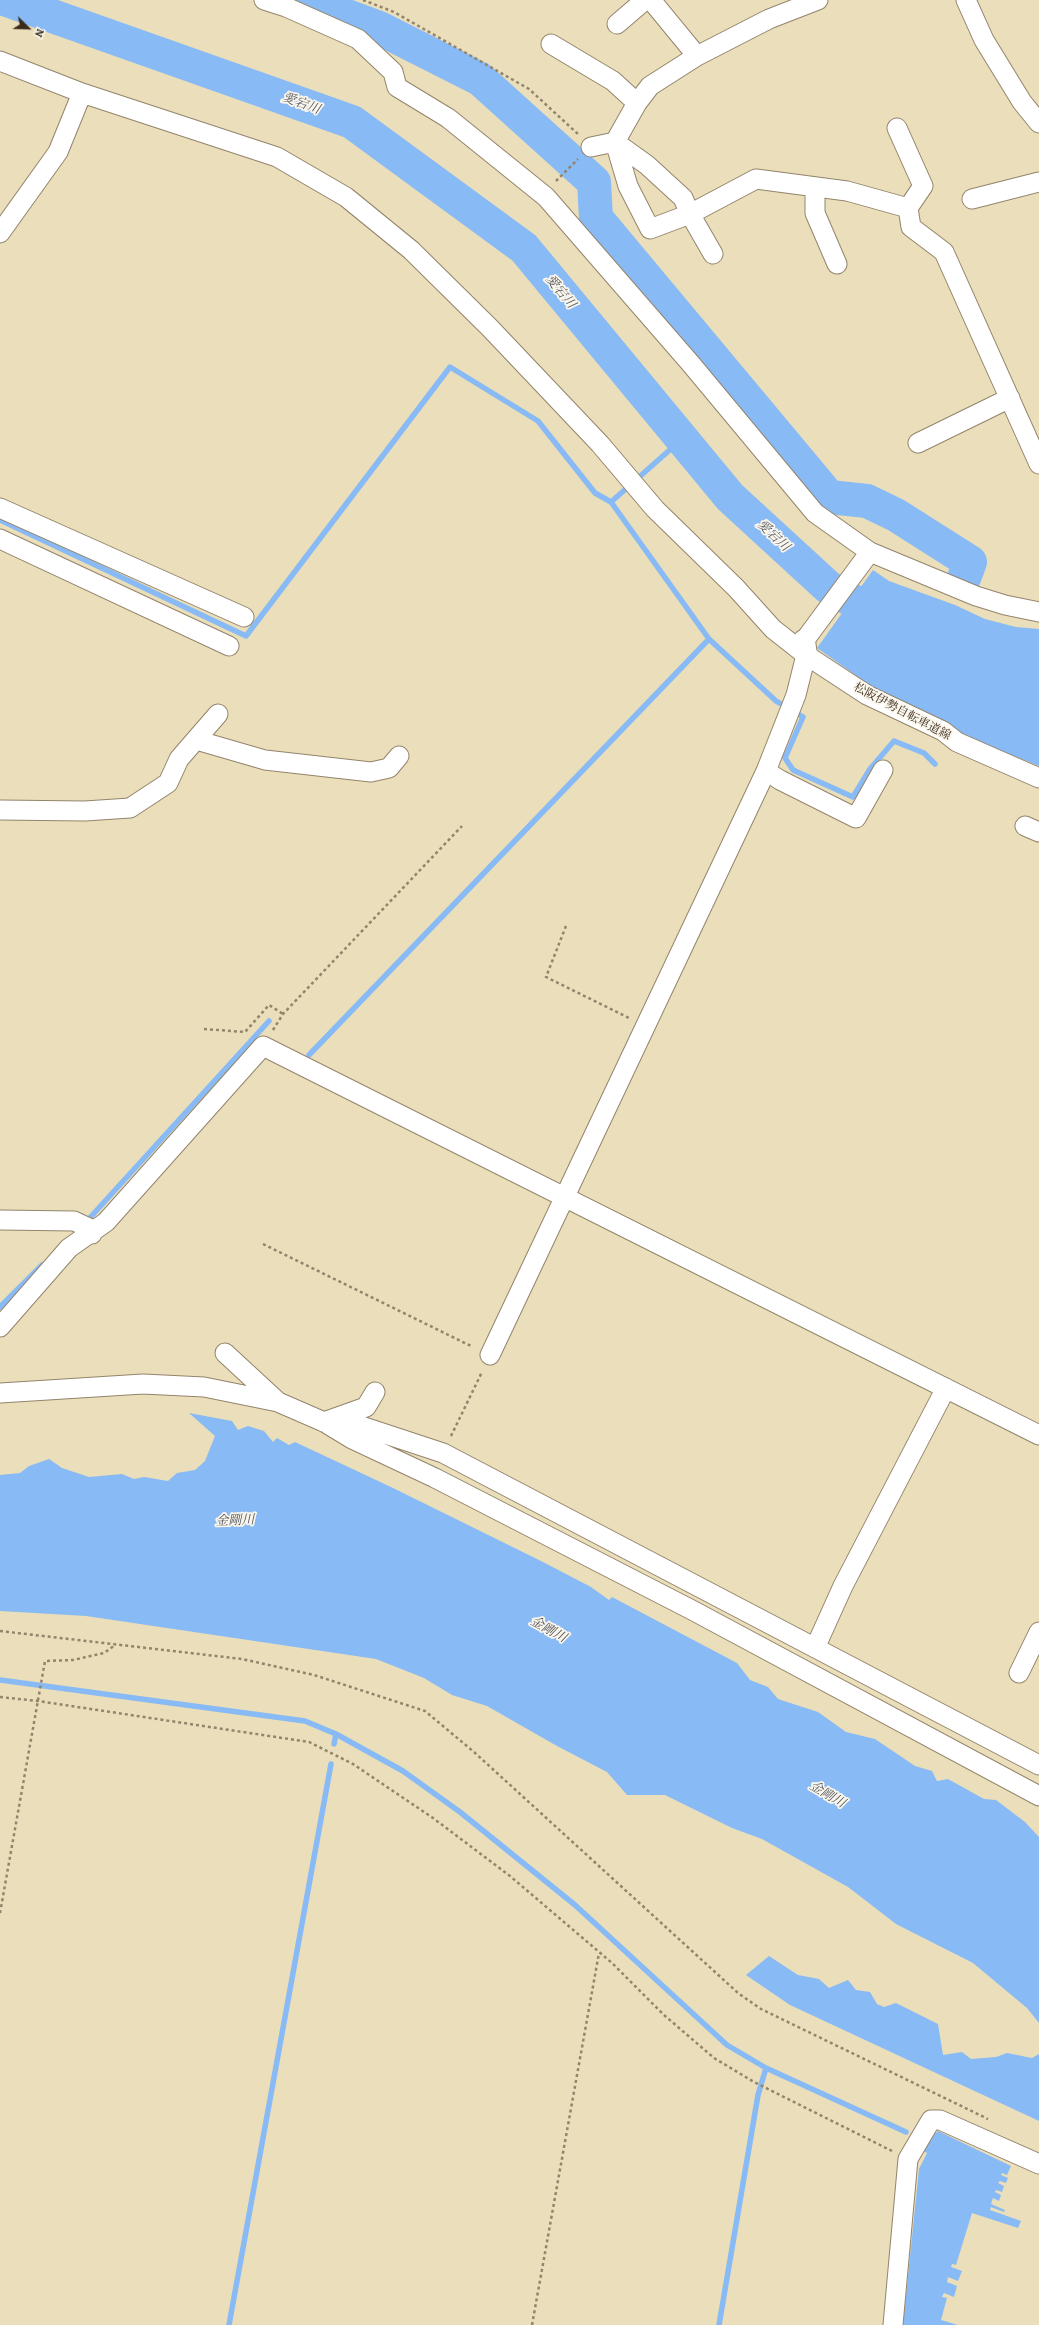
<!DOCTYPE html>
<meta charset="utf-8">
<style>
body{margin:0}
#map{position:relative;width:1039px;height:2325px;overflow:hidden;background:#ebdeba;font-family:Alegreya,serif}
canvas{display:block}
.north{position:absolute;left:8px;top:8px;width:40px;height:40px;-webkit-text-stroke:3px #fbf7ec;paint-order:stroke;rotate:113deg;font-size:11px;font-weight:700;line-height:16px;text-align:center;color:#3b2a1e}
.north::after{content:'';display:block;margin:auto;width:14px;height:18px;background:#3b2a1e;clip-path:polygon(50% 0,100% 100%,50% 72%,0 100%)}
</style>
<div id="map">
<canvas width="1039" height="2325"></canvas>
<div class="north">N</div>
</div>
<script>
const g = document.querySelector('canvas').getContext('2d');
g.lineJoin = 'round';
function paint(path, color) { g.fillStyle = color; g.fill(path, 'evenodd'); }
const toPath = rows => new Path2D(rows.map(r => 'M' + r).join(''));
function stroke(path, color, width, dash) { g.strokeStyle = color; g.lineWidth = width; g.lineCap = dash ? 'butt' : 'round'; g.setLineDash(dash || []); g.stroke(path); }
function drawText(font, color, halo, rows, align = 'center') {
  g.font = font + ' Alegreya,"Noto Serif JP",serif'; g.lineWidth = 3.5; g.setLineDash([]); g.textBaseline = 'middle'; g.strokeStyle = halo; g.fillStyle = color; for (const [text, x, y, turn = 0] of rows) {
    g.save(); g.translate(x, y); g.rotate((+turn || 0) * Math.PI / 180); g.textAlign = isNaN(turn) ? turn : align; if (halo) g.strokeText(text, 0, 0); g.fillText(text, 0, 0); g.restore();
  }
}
paint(toPath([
 [873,570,889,581,955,605,985,619,1016,627,1039,629,1039,766,967,737,871,686,817,648],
 [189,1413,232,1421,238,1430,248,1426,264,1431,273,1442,277,1438,289,1445,295,1442,391,1487,541,1561,591,1587,609,1600,612,1597,737,1663,750,1680,768,1687,778,1699,818,1712,846,1732,875,1739,915,1766,932,1771,937,1781,948,1779,984,1799,996,1800,1025,1822,1039,1837,1039,2023,1027,2008,973,1963,896,1924,848,1887,762,1839,732,1828,665,1795,627,1795,607,1772,557,1746,487,1706,452,1695,424,1678,376,1659,86,1616,0,1611,0,1475,20,1473,29,1466,49,1459,62,1468,89,1477,122,1474,134,1479,144,1477,168,1481,177,1473,195,1470,205,1461,215,1436],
 [769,1956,798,1975,819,1979,829,1988,848,1980,856,1990,870,1992,877,2004,884,2007,896,2003,938,2024,943,2055,962,2052,971,2059,996,2057,1007,2053,1032,2058,1039,2054,1039,2121,790,2005,746,1975],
 [938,2131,1011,2166,1007,2175,1002,2173,1001,2175,1008,2178,1006,2183,1000,2181,998,2183,1004,2186,1002,2192,996,2190,995,2192,1001,2195,999,2201,993,2198,991,2204,1005,2210,1004,2212,991,2207,990,2210,1021,2221,1018,2228,972,2213,956,2265,952,2264,951,2267,962,2271,958,2281,948,2277,947,2282,957,2286,954,2297,944,2293,942,2297,947,2298,941,2320,958,2325,903,2325,919,2169,927,2153,919,2149]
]), '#88baf5');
stroke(toPath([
 [611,502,709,639],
 [0,520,246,636,450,367,538,421,595,493,611,502,682,439],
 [309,1055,709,639,776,701,803,717,785,758,793,770,853,797,870,769,894,741,924,753,935,764],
 [86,1222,269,1021],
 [0,1307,42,1265],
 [0,1680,305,1721,336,1734,403,1771,460,1812,575,1905,727,2045,766,2068,906,2132],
 [334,1744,336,1734],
 [229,2325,331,1764],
 [719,2325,758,2095,766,2068]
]), '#88baf5', 5.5);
stroke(toPath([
 [7,0,352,122,524,248,730,497,828,587,893,623],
 [304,0,379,28,480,79,594,182,596,218,829,497,867,501,896,515,970,562,964,578]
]), '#88baf5', 34);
const minor = toPath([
 [264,0,286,7,358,39,393,72,397,87,448,118,546,197,691,364,815,513,870,552,976,596,1005,605,1039,612],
 [651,0,697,56,769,19,818,0],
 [966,0,984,40,1022,102,1039,123],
 [617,24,645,0],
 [551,44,613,81,637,103],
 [0,61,82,93,277,157,346,197,411,250,490,328,600,444,655,509,736,588,773,629,806,655,867,695,943,731,957,742,1039,778],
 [897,128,923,186,908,208],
 [591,147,615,142,637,103,650,86,697,56],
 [815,187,815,213,837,264],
 [972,199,1039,182],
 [0,233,58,152,82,93],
 [713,254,690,214,683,198,647,165,615,142,628,186,650,229,690,214,756,179,847,191,908,208,911,227,944,252,1039,464],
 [918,443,1010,398],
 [0,508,244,617],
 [0,539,229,646],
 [804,641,870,552],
 [196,740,265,760,371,772,389,768,399,756],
 [766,771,780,780,856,818,883,770],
 [0,810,85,811,130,808,168,783,179,759,218,714],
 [1025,826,1039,832],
 [0,1220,74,1221,89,1228,92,1234],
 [0,1327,69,1248,106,1222,263,1046,1039,1435],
 [225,1353,278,1402],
 [490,1355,766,771,796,695,806,655],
 [375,1392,366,1407,324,1422,349,1422,443,1453,1039,1765],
 [0,1393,143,1384,204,1387,278,1402,324,1422,352,1439,435,1478,692,1610,1039,1796],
 [815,1648,843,1586,946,1388],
 [1019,1673,1039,1632],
 [893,2325,908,2159,931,2120,940,2120,1039,2164]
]);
const major = toPath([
 [804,641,806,655]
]);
stroke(minor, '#93846c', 21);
stroke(major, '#93846c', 24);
stroke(toPath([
 [363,0,394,12,529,89,579,135],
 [556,181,578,159],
 [566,926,546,977,629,1018],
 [204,1029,245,1032,269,1005,283,1014],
 [273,1030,283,1014,462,826],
 [263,1244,473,1347],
 [451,1436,482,1372],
 [0,1631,242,1659,314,1675,425,1711,474,1752,738,1993,761,2009,988,2119],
 [0,1697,38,1701,309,1742,353,1764,433,1818,510,1876,612,1963,664,2015,714,2058,754,2082,892,2151],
 [0,1913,45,1661,73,1660,104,1653,115,1645],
 [532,2325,599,1953]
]), '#93846c', 2.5, [3, 3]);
stroke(minor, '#fff', 19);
stroke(major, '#fff', 22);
drawText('12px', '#3b2a1e', '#fbf7ec', [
 ["松阪伊勢自転車道線",902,712,28]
]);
drawText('italic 13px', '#52555e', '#fbf7ec', [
 ["愛宕川",301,104,20],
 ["愛宕川",560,292,50],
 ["愛宕川",773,536,43],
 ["金剛川",235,1521,-2],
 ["金剛川",548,1630,29],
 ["金剛川",827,1795,31]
]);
</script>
